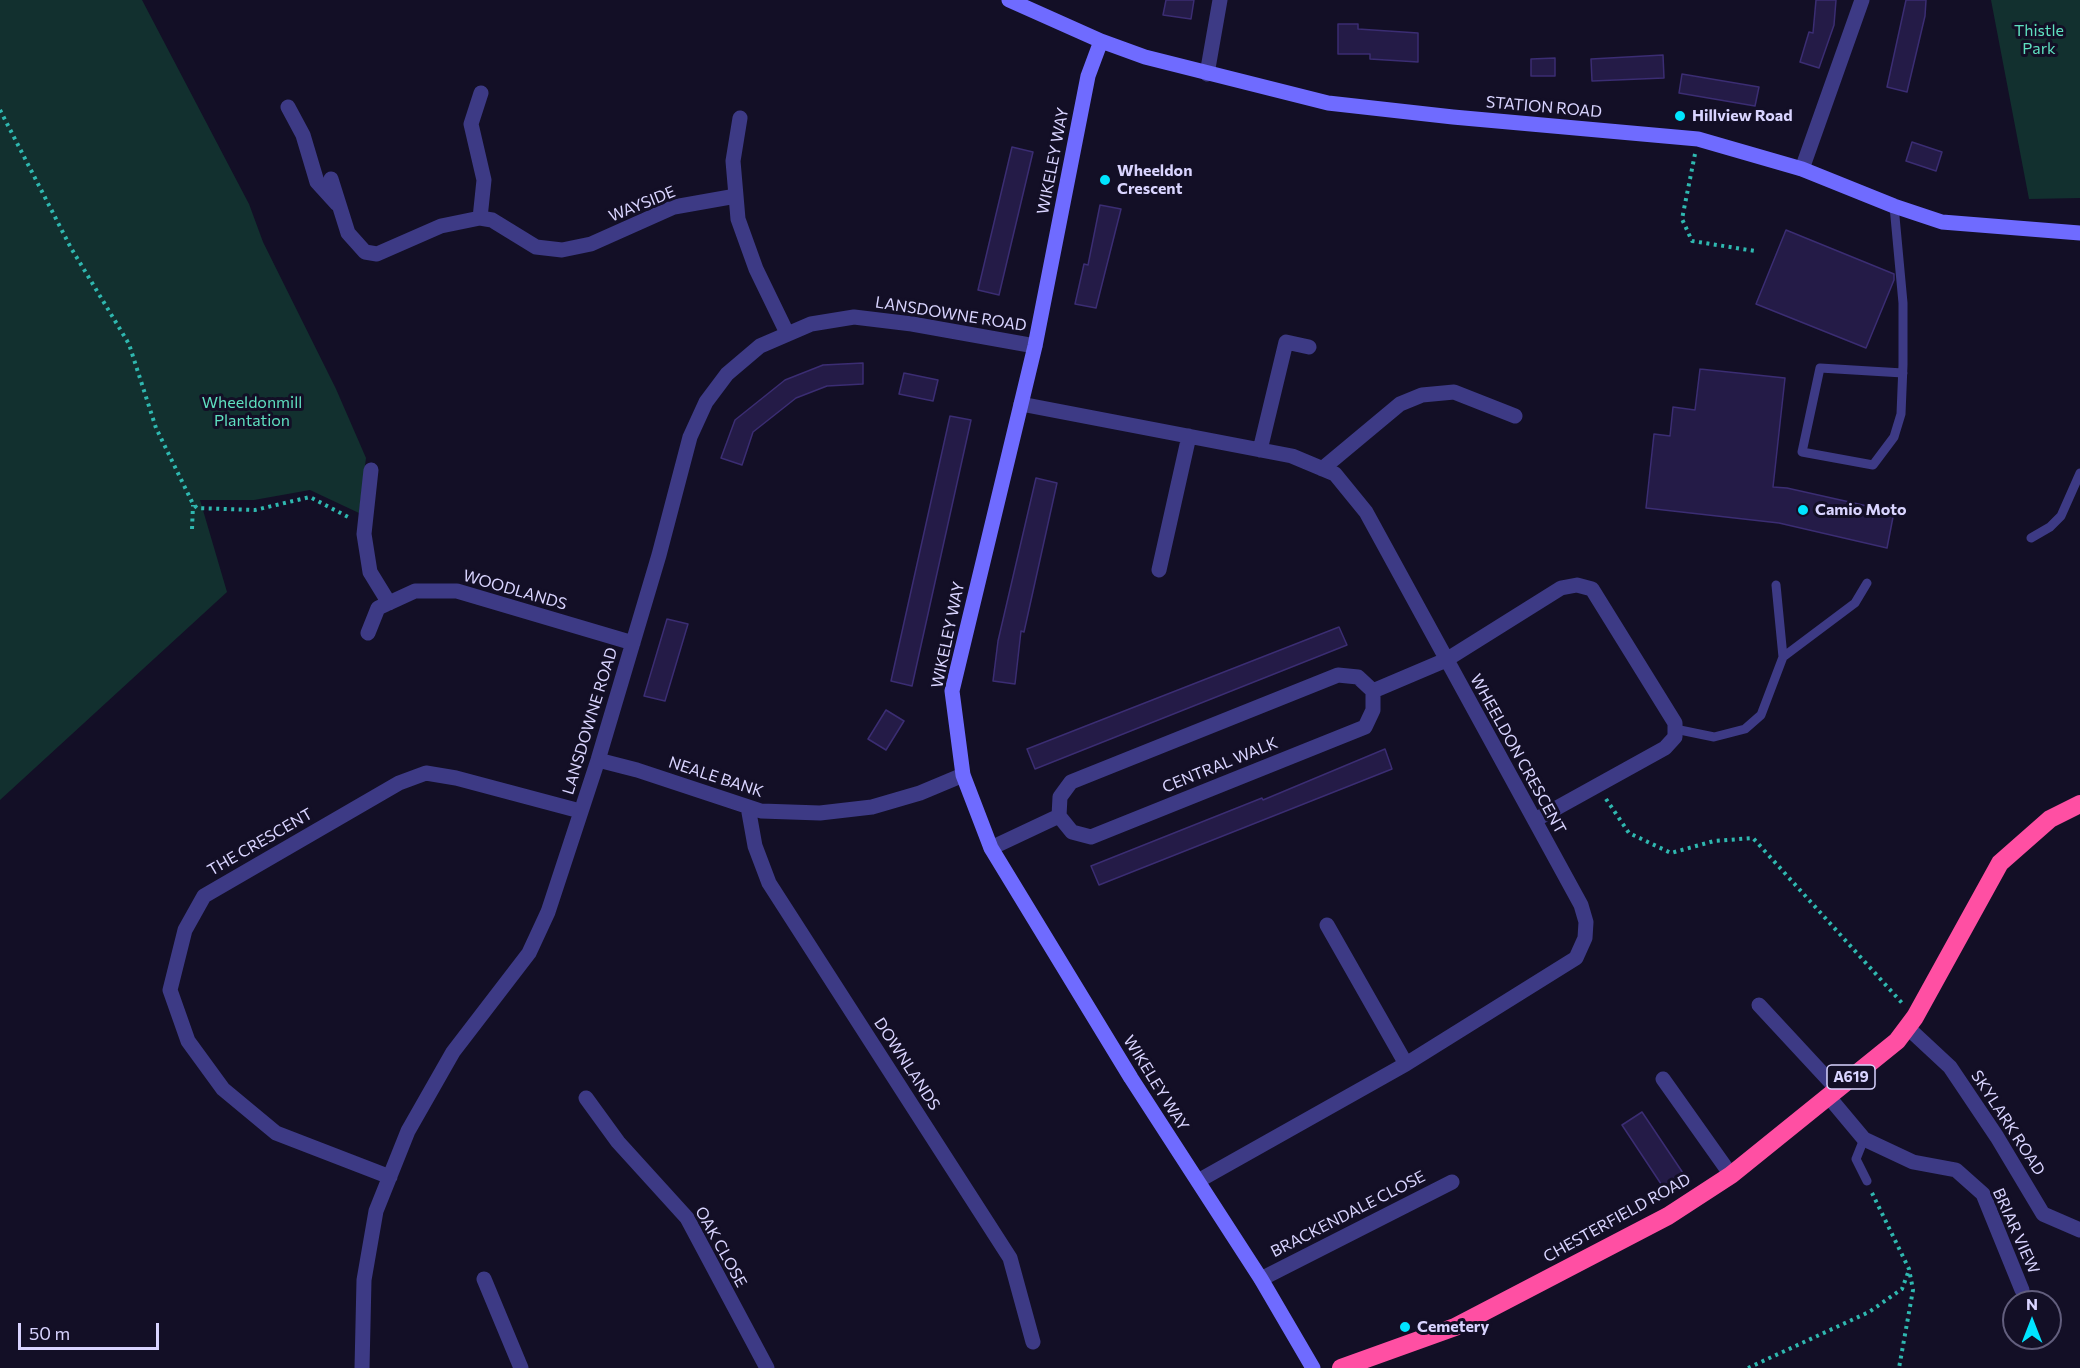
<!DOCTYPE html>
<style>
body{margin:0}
#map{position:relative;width:2080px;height:1368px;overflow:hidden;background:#130f26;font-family:Commissioner,sans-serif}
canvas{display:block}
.north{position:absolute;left:2002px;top:1290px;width:60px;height:60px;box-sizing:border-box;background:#130f26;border:2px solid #625e7d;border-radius:50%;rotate:0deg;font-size:16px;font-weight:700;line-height:24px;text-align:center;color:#d9d4ff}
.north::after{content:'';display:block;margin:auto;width:21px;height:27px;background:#00e5ff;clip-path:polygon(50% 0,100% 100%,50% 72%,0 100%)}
.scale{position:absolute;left:18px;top:1323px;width:141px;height:27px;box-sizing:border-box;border:3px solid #d9d4ff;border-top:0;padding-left:8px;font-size:18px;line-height:21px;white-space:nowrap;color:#d9d4ff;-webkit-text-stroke:4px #130f26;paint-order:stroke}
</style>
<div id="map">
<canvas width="2080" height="1368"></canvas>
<div class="north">N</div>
<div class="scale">50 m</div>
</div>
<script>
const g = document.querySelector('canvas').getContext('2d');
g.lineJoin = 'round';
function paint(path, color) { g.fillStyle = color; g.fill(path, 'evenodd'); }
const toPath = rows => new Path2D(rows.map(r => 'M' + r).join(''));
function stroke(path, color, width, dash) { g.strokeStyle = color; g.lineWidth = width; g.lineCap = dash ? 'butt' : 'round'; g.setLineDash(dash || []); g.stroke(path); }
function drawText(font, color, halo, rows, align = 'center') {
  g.font = font + ' Commissioner,sans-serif'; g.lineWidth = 6; g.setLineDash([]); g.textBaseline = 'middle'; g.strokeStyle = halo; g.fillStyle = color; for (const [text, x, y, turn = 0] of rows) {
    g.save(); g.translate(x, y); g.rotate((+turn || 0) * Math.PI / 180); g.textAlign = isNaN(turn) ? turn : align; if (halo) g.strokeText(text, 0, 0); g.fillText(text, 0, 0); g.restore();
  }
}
paint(toPath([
 [0,0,142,0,249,204,263,242,336,389,366,458,359,513,310,490,254,500,200,500,227,592,0,800],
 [1991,0,2080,0,2080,198,2029,199]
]), '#12302f');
const building = toPath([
 [1166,0,1194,0,1191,19,1163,15,1166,0],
 [1816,0,1836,0,1834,25,1819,68,1800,62,1809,32,1813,33,1816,0],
 [1906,0,1926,0,1925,16,1907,92,1887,87,1906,0],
 [1338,24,1358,24,1358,29,1418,33,1418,62,1370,59,1370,54,1338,54,1338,24],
 [1663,55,1664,78,1592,81,1591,59,1663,55],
 [1555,58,1555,76,1531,76,1531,59,1555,58],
 [1682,74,1759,87,1755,106,1679,93,1682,74],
 [1912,142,1942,152,1936,171,1906,161,1912,142],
 [1012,147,1033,152,999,295,978,290,1012,147],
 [1100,205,1121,209,1096,308,1075,304,1084,264,1088,265,1100,205],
 [1786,230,1894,274,1894,280,1866,348,1756,304,1786,230],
 [863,363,863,384,827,386,796,398,753,432,742,465,721,458,735,420,785,380,823,365,863,363],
 [1700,369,1785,378,1773,487,1787,488,1894,512,1887,548,1779,523,1646,508,1654,434,1670,436,1673,407,1695,410,1700,369],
 [904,373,938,380,933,401,899,394,904,373],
 [950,416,971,420,912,686,891,681,950,416],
 [1036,478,1057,483,1024,632,1021,631,1015,684,993,681,998,641,1036,478],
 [667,619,688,624,665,701,644,696,667,619],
 [1339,627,1347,645,1035,769,1027,749,1339,627],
 [886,710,904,721,886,750,868,739,886,710],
 [1385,749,1392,769,1099,885,1091,866,1262,798,1263,800,1385,749],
 [1642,1112,1687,1179,1667,1193,1622,1125,1642,1112]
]);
paint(building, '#241b47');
stroke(building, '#3b2d73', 1.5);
stroke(toPath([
 [0,110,71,248,129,344,156,428,193,504,197,508,255,510,310,497,350,518],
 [1695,154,1682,219,1692,241,1755,251],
 [192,529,193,505],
 [1606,799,1629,833,1671,853,1714,841,1753,838,1902,1003],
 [1872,1193,1909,1269,1913,1290,1899,1368],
 [1748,1368,1869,1312,1902,1289,1909,1270]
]), '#2fb8b0', 4, [3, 4.5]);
stroke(toPath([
 [1894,206,1903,303,1903,365,1901,414,1894,437,1873,465,1802,452,1820,368,1903,373],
 [2031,538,2050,527,2061,516,2080,473],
 [1783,657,1855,603,1867,583],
 [1675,729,1714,737,1745,729,1761,715,1783,657,1776,585],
 [1864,1139,1856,1159,1867,1181]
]), '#3d3a85', 9);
stroke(toPath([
 [1207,74,1220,0],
 [288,107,303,135,317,182,337,204],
 [740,118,733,161,738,219,756,269,787,333],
 [1802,169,1862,0],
 [331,179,348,233,365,252,377,254,441,226,480,218,492,220,536,247,562,250,591,244,674,207,736,196],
 [480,218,484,180,471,124,481,93],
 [1021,404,1292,456,1335,474,1366,512,1581,905,1586,922,1585,938,1576,958,1406,1064,1198,1181],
 [1260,450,1286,342,1309,347],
 [1322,469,1400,404,1422,395,1454,392,1515,416],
 [371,470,364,534,370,572,389,603],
 [1159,570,1189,436],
 [368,633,378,608,415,591,457,591,633,643],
 [1338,675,1358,677,1373,691,1373,710,1365,727,1091,837,1072,832,1059,816,1060,797,1071,782,1338,675],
 [1373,691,1446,660,1561,588,1577,585,1592,589,1675,723,1675,737,1665,748,1535,820],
 [598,760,637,770,761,811,820,813,872,807,920,793,963,775],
 [748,807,755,846,769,883,1010,1258,1033,1342],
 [991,848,1059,816],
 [1327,925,1406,1064],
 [1759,1005,1836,1088],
 [1907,1027,1950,1067,1997,1137,2043,1214,2080,1230],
 [1663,1079,1731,1175],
 [1828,1096,1864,1139,1913,1162,1956,1170,1983,1194,2022,1290],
 [586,1098,618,1142,687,1218,767,1368],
 [390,1177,276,1133,223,1089,188,1041,170,990,185,930,204,896,399,783,426,773,456,778,580,811],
 [484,1279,521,1368],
 [1261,1279,1452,1182],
 [362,1368,364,1280,376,1211,408,1131,453,1052,529,953,548,912,598,760,659,555,690,437,706,402,727,374,760,346,811,324,854,317,912,324,1035,346]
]), '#3d3a85', 15);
stroke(toPath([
 [1009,0,1101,41,1145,57,1328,103,1453,117,1698,139,1802,169,1894,206,1942,222,2080,233],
 [1101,41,1088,76,1035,346,952,691,963,775,991,848,1131,1078,1261,1279,1313,1368]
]), '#6f6bff', 15);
stroke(toPath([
 [1341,1368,1455,1327,1668,1216,1731,1175,1897,1041,1915,1017,2000,863,2050,819,2080,804]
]), '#ff4fa3', 18);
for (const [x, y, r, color] of [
 [1680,116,6,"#00e5ff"],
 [1105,180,6,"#00e5ff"],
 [1803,510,6,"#00e5ff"],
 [1405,1327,6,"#00e5ff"]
]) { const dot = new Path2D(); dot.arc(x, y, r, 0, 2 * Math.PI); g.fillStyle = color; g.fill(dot); stroke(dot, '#130f26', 2); }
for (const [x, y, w] of [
 [1851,1077,48]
]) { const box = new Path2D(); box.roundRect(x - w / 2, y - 12, w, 24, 4.5); g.fillStyle = '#130f26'; g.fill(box); stroke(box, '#d9d4ff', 1.5); }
drawText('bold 15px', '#d9d4ff', null, [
 ["A619",1851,1077]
]);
drawText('16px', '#5fe0c0', '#130f26', [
 ["Thistle",2039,31],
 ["Park",2039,49],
 ["Wheeldonmill",252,403],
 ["Plantation",252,421]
]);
drawText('16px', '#d9d4ff', '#130f26', [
 ["STATION ROAD",1544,107,5],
 ["WIKELEY WAY",1053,161,-79],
 ["WAYSIDE",642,204,-22],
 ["LANSDOWNE ROAD",951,314,9],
 ["WOODLANDS",515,590,16],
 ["WIKELEY WAY",948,635,-78],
 ["LANSDOWNE ROAD",590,721,-73],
 ["WHEELDON CRESCENT",1518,754,61],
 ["CENTRAL WALK",1220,765,-22],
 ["NEALE BANK",716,777,18],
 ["THE CRESCENT",260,842,-30],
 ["DOWNLANDS",907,1064,57],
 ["WIKELEY WAY",1156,1083,58],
 ["SKYLARK ROAD",2008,1123,57],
 ["BRACKENDALE CLOSE",1348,1214,-27],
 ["CHESTERFIELD ROAD",1617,1218,-29],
 ["BRIAR VIEW",2016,1231,66],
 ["OAK CLOSE",721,1247,61]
]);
drawText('bold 16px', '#d9d4ff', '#130f26', [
 ["Hillview Road",1692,116],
 ["Wheeldon",1117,171],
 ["Crescent",1117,189],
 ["Camio Moto",1815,510],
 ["Cemetery",1417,1327]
], 'left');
</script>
